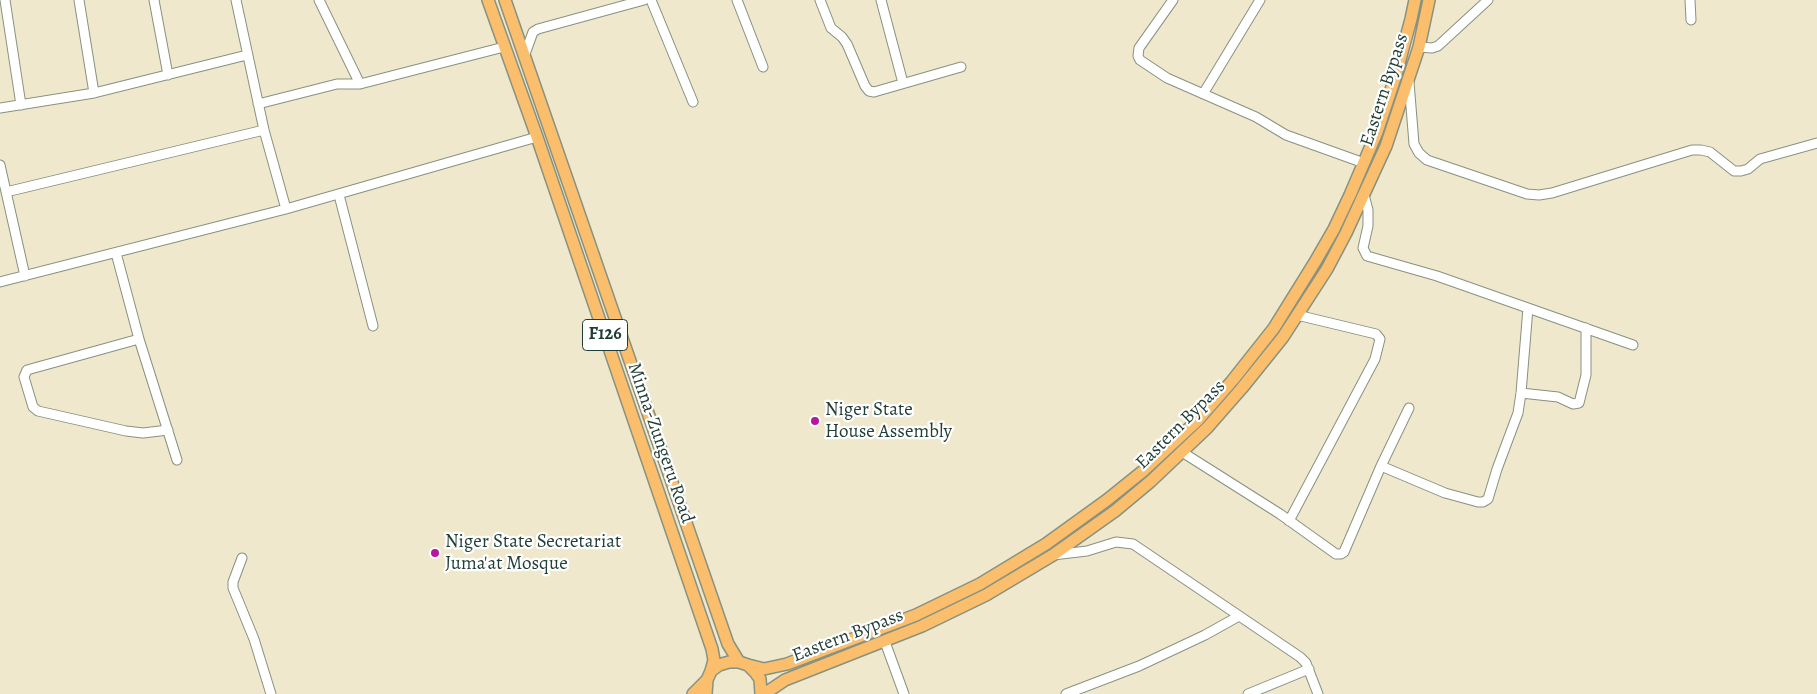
<!DOCTYPE html>
<style>
body{margin:0}
canvas{display:block;background:#efe8cd}
</style>
<canvas width="1817" height="694"></canvas>
<script>
const g = document.querySelector('canvas').getContext('2d');
g.lineJoin = 'round';
const toPath = rows => new Path2D(rows.map(r => 'M' + r).join(''));
function stroke(path, color, width, dash) { g.strokeStyle = color; g.lineWidth = width; g.lineCap = dash ? 'butt' : 'round'; g.setLineDash(dash || []); g.stroke(path); }
function drawText(font, color, halo, rows, align = 'center') {
  g.font = font + ' Alegreya,serif'; g.lineWidth = 4.5; g.setLineDash([]); g.textBaseline = 'middle'; g.strokeStyle = halo; g.fillStyle = color; for (const [text, x, y, turn = 0] of rows) {
    g.save(); g.translate(x, y); g.rotate((+turn || 0) * Math.PI / 180); g.textAlign = isNaN(turn) ? turn : align; if (halo) g.strokeText(text, 0, 0); g.fillText(text, 0, 0); g.restore();
  }
}
const minor = toPath([
 [5,0,21,105],
 [79,0,94,93],
 [154,0,168,75],
 [236,0,264,130,286,209],
 [319,0,360,84],
 [651,0,693,102],
 [737,0,763,67],
 [820,0,831,28,842,37,847,44,865,86,869,91,874,92,961,67],
 [881,0,903,83],
 [1173,0,1139,48,1138,56,1140,60,1167,78,1256,117,1286,135,1364,163],
 [1690,0,1691,20],
 [1419,47,1432,48,1438,46,1488,0],
 [525,54,533,32,538,29,644,0],
 [1409,82,1414,144,1419,153,1427,160,1527,194,1539,195,1552,193,1692,150,1701,150,1710,152,1734,171,1741,171,1748,169,1760,159,1817,143],
 [1203,94,1260,0],
 [258,104,337,84,360,84,504,47],
 [0,108,94,93,247,55],
 [0,165,25,276],
 [6,192,264,130],
 [339,195,373,326],
 [1364,195,1368,210,1368,226,1363,248,1367,256,1437,276,1633,345],
 [116,253,139,339,177,460],
 [0,282,286,209,537,137],
 [139,339,27,370,24,377,33,407,38,411,126,431,143,433,168,430],
 [1521,393,1558,397,1573,404,1579,403,1586,375,1586,328],
 [1182,452,1280,514,1336,554,1341,554,1344,552,1381,466,1409,408],
 [1381,466,1445,493,1478,502,1483,502,1488,499,1497,469,1518,413,1521,393,1528,308],
 [1289,521,1375,359,1380,339,1376,334,1297,315],
 [1053,555,1087,551,1116,542,1133,544,1300,657,1306,663,1318,694],
 [242,558,233,582,233,588,254,639,271,694],
 [885,642,904,694],
 [1066,694,1139,666,1205,635,1239,616],
 [1248,694,1309,669]
]);
const major = toPath([
 [488,0,537,137,712,649,714,660,711,671],
 [505,0,728,644,739,662],
 [748,665,764,669,787,664,916,615,980,584,1046,544,1107,500,1143,471,1198,420,1232,381,1274,328,1315,262,1334,229,1350,195,1377,132,1395,78,1411,19,1415,0],
 [693,694,707,680],
 [706,694,707,680,711,671,719,665,729,662,739,662,748,665,755,672,760,679,761,694],
 [764,694,785,680,922,626,986,595,1053,555,1115,511,1151,481,1207,428,1242,388,1283,337,1327,269,1346,233,1386,146,1419,47,1429,0]
]);
stroke(minor, '#879280', 11);
stroke(major, '#879280', 14);
stroke(minor, '#fff', 9);
stroke(major, '#fabe6d', 11);
for (const [x, y, r, color] of [
 [815,421,5,"#b5179e"],
 [435,553,5,"#b5179e"]
]) { const dot = new Path2D(); dot.arc(x, y, r, 0, 2 * Math.PI); g.fillStyle = color; g.fill(dot); stroke(dot, '#fff', 2); }
for (const [x, y, w] of [
 [605,335,45]
]) { const box = new Path2D(); box.roundRect(x - w / 2, y - 15.5, w, 31, 4); g.fillStyle = '#fff'; g.fill(box); stroke(box, '#1f3d34', 1); }
drawText('bold 18px', '#1f3d34', null, [
 ["F126",605,335]
]);
drawText('19px', '#1f3d34', '#fff', [
 ["Eastern Bypass",1385,90,-72],
 ["Eastern Bypass",1181,425,-45],
 ["Minna-Zungeru Road",660,443,71],
 ["Eastern Bypass",848,636,-21]
]);
drawText('19px', '#1f3d34', '#fff', [
 ["Niger State",825,410],
 ["House Assembly",825,432],
 ["Niger State Secretariat",445,542],
 ["Juma'at Mosque",445,564]
], 'left');
</script>
